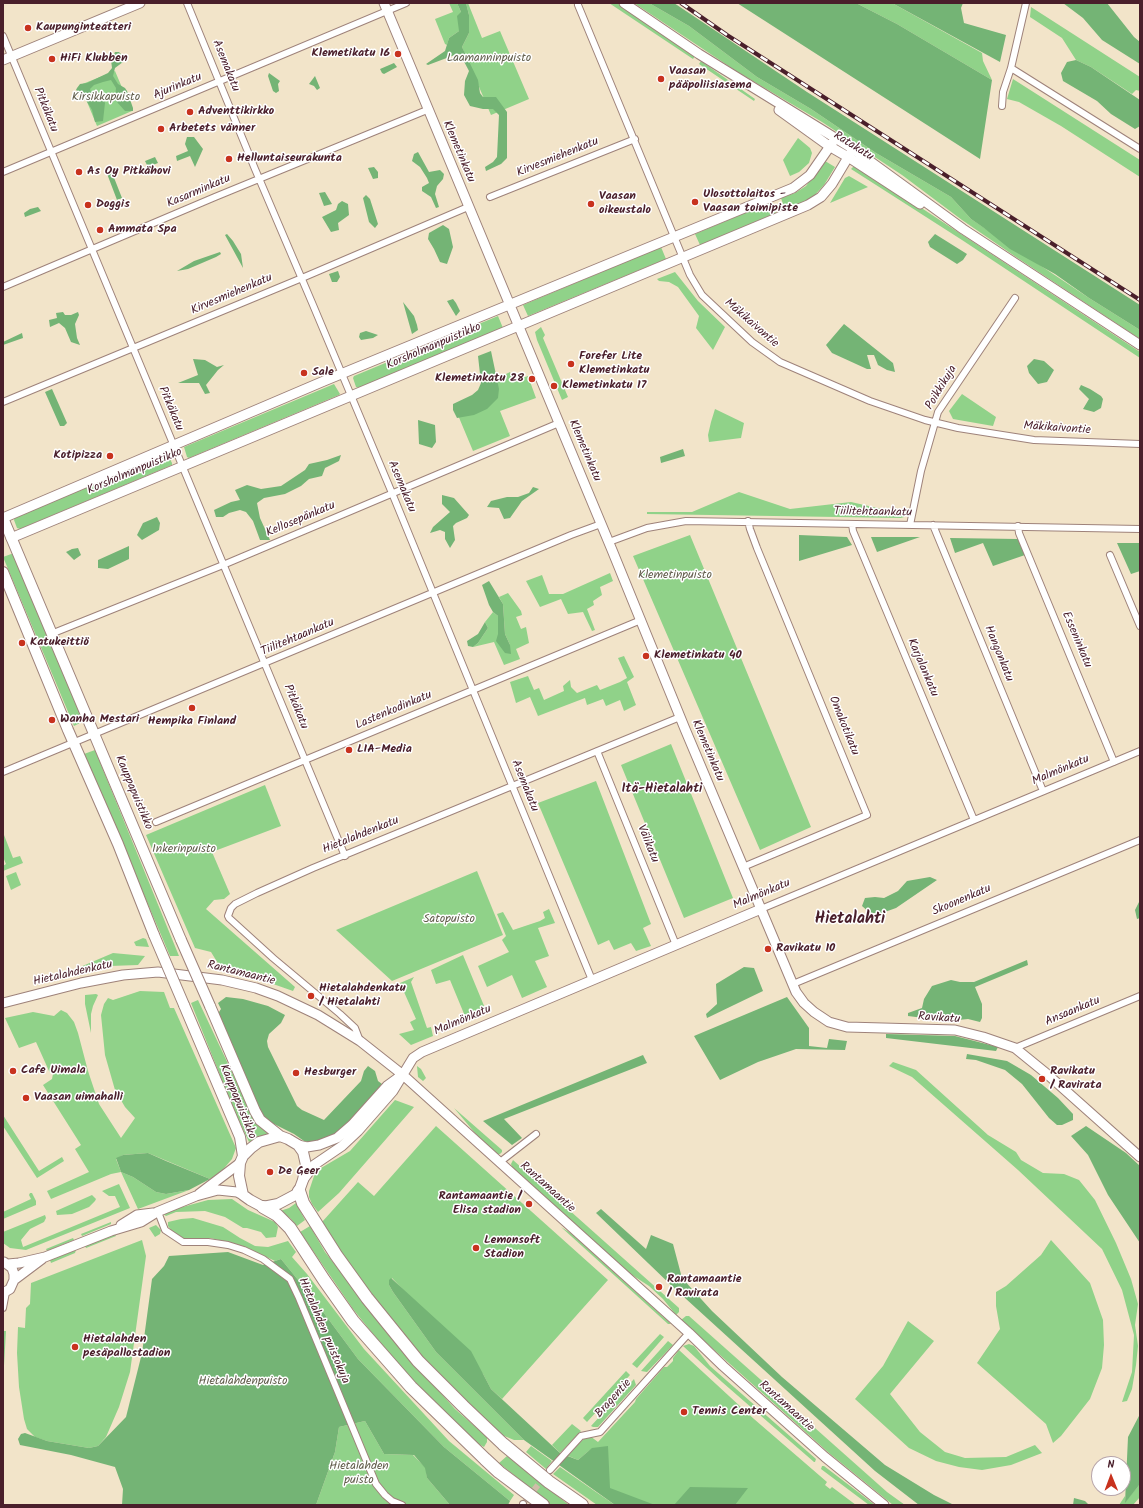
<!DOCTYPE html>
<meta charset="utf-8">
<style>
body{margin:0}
#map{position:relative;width:1143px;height:1508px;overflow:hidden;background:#f2e4c9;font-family:Kalam,sans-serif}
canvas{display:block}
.frame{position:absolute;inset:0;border:4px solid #4a1f2b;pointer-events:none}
.north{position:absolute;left:1091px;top:1456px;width:40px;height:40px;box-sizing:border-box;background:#fff;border:1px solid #b7a5aa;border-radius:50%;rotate:359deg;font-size:11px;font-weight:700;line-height:16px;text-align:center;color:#4a1f2b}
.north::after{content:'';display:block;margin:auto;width:14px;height:18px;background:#c8321e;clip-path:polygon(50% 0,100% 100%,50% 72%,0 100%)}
</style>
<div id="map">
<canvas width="1143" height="1508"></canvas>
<div class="frame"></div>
<div class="north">N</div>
</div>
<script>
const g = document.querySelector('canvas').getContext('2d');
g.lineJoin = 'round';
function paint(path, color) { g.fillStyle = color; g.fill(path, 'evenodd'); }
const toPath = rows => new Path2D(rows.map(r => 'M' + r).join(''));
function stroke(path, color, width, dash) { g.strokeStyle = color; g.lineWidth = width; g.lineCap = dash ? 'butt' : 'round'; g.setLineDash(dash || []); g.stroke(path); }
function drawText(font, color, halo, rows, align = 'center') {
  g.font = font + ' Kalam,sans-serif'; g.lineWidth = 3; g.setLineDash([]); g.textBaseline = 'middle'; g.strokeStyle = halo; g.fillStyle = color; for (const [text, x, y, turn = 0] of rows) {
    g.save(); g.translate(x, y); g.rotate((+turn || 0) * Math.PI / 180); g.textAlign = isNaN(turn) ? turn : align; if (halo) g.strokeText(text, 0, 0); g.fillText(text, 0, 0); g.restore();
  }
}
paint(toPath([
 [449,3,457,3,461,12,459,31,449,38,447,45,445,44,435,19,453,12],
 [466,3,468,3,482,38,500,31,529,99,491,115,462,47,469,33,469,15],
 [609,3,617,3,695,56,693,59],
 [634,3,649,3,689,26,757,77,811,109,876,153,951,197,971,219,1089,298,1140,330,1140,339,1016,257,962,220,902,175,822,122,736,71],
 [856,3,892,3,982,53,983,61,992,80,897,24],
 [1031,7,1140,77,1140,91,1136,90,1132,94,1091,67,1076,60,1062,38,1030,17],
 [701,61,755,99,754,101,699,64],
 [115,71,132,111,97,126,80,85],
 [1013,79,1140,160,1140,177,1061,126,1019,102,1007,99],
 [798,138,810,148,812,153,809,163,799,172,790,176,783,160],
 [825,161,835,167,824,185,812,198,785,210,781,198,795,193,806,186],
 [853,167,858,167,879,180,1137,350,1140,352,1140,358,962,240,851,169],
 [849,176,868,187,830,203,845,178],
 [771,202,776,213,700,245,695,234],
 [661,247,666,259,528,316,523,305],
 [675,272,698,301,725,327,713,350,696,328,699,316,678,287,669,282,659,281,657,279],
 [498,316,503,328,359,388,356,387,353,378,354,376],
 [541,327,545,335,543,338,568,397,562,400,537,340,535,332],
 [510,372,514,381,528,376,536,398,500,411,510,436,473,451,455,408,496,379],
 [334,384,340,394,339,395,196,455,189,458,187,457,184,447],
 [962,394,996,417,993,426,953,419,949,411],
 [715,409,744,423,741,438,709,442,708,435,711,422],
 [167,453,172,463,172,465,20,529,17,528,14,520,15,517],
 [739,492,790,509,851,502,904,514,904,517,901,518,647,514,647,512,692,512],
 [690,535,811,827,760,850,633,556],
 [14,553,84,721,74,726,3,557],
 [610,573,613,581,600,587,602,595,593,601,594,605,587,609,595,630,592,631,583,612,568,614,561,599,540,607,526,581,542,575,549,594,563,594],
 [508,593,521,611,522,615,516,617,521,629,526,627,529,643,516,649,520,659,504,665,494,642,473,647,478,643,488,628,485,622,493,612,498,616,498,634,510,645,505,634,503,604,499,597],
 [624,656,634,677,627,682,636,705,624,711,620,700,606,706,603,699,587,705,585,698,538,716,530,697,516,703,510,682,528,676,534,690,539,688,544,700,564,691,563,686,570,680,571,687,577,693,597,685,600,690,620,682,627,678,618,658],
 [671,744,733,898,684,918,621,765],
 [95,750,179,956,170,956,84,754],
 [596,781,651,924,643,928,651,946,636,951,631,943,614,950,609,940,598,945,538,803],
 [265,785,281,826,212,852,230,894,224,899,214,900,206,909,295,987,293,991,219,965,211,952,195,948,146,835],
 [3,835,4,835,13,858,20,856,23,863,3,871,3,866,6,864,3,857],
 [477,871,503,935,392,981,336,930],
 [16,872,21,885,11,890,6,876],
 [549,909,555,923,538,928,549,956,535,961,547,987,522,998,512,975,487,987,478,966,509,952,502,940,506,936,497,914,503,912,513,930,540,921,545,918,543,912],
 [143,938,146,939,149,947,136,946,134,942],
 [113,953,145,956,138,965,110,966,80,972,45,982],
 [463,955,487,1013,467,1021,450,980,436,984,431,970],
 [414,977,411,982,427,1028,431,1027,433,1036,411,1045,399,1034,414,1030,410,1022,416,1019,400,983],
 [140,991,164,992,170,1008,174,1008,236,1148,232,1159,220,1173,210,1179,148,1153,123,1155,116,1159,121,1172,133,1177,156,1192,166,1194,189,1190,138,1209,121,1172,111,1174,51,1199,47,1191,89,1172,75,1149,81,1145,43,1085,52,1079,53,1074,49,1071,36,1042,19,1048,5,1018,33,1012,54,1016,61,1010,67,1013,74,1022,78,1033,88,1071,99,1104,121,1138,135,1118,125,1107,115,1090,105,1055,101,1015,104,1004,108,998,113,1000],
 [96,994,98,995,93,1006,91,1014,91,1033,85,1004,85,995],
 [198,1000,254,1119,268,1134,249,1142,234,1110,191,1003],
 [893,1062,916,1070,988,1135,1016,1152,1021,1160,1043,1173,1064,1174,1079,1180,1095,1200,1116,1243,1131,1279,1138,1304,1135,1325,1138,1346,1136,1365,1132,1389,1127,1401,1122,1402,1132,1372,1134,1335,1122,1290,1102,1249,1018,1170,912,1077,889,1066],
 [417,1066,421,1069,426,1078,423,1081,418,1077],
 [395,1100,414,1107,339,1193,318,1212,312,1204,309,1197,309,1191,314,1176,321,1168,350,1151],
 [454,1108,502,1150,502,1152,500,1154,496,1154,475,1133],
 [3,1115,39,1171,62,1157,64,1161,37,1178,3,1126],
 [436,1126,608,1280,502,1399,491,1389,483,1374,392,1278,389,1285,393,1292,436,1352,524,1440,514,1440,502,1435,472,1408,428,1363,387,1315,364,1284,333,1241,322,1222,358,1182,374,1196],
 [513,1160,679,1308,679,1312,676,1315,663,1299,649,1286,629,1273,512,1167,511,1164],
 [119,1184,130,1208,26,1250,10,1248,3,1243,3,1232,45,1215,46,1218,44,1222,30,1229,21,1240,23,1247,120,1207,115,1196,109,1196,102,1191],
 [30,1193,32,1193,36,1201,36,1205,3,1219,3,1212,31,1199,29,1195],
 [92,1195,96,1199,95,1201,89,1207,72,1214,57,1215,56,1211],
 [232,1199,248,1210,275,1222,278,1227,276,1237,266,1238,261,1232,247,1228,243,1228,225,1217,205,1211,176,1212,166,1216,163,1214,179,1208,208,1200],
 [296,1203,305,1220,297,1226,290,1218,280,1211,289,1208],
 [193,1218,223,1227,240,1238,255,1246,268,1247,288,1241,296,1252,292,1257,307,1274,364,1349,449,1441,514,1495,510,1501,444,1447,358,1359,312,1297,281,1259,275,1261,243,1246,228,1242,210,1238,180,1238,175,1235,168,1226,168,1222,181,1219],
 [111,1222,111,1224,82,1236,81,1234],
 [156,1225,161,1230,160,1234,155,1237,149,1228],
 [310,1226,325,1252,403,1351,455,1409,487,1437,487,1442,484,1447,473,1441,397,1364,353,1309,300,1232],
 [561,1227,572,1234,671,1324,668,1324],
 [115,1234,116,1236,86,1248,85,1246],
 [73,1238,74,1240,47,1251,46,1249],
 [142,1240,146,1256,130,1372,119,1407,106,1437,98,1446,89,1448,47,1441,35,1437,27,1429,24,1419,19,1387,17,1353,18,1327,25,1328,26,1308,30,1304,31,1283],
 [1051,1240,1090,1283,1103,1320,1104,1345,1102,1368,1090,1399,1061,1436,1053,1443,1046,1424,977,1363,1000,1329,996,1306,996,1292,1006,1286,1041,1255],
 [76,1250,75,1253,51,1263,50,1260],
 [686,1316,689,1316,887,1492,905,1505,893,1505,829,1453,681,1320],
 [908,1321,934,1341,890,1394,920,1432,945,1452,965,1458,1006,1457,1035,1445,1042,1453,1011,1465,982,1470,959,1467,936,1461,909,1448,855,1399,883,1366],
 [3,1331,6,1331,3,1383],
 [660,1334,664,1337,637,1368,632,1364],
 [668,1341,673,1345,647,1372,641,1371],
 [689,1344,694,1346,710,1366,816,1459,815,1462,814,1462,722,1382,683,1346],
 [679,1350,754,1419,827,1482,825,1485,830,1489,832,1487,856,1505,628,1505,573,1469,591,1449,578,1460,566,1455,586,1437,590,1436,598,1442,635,1402,636,1399,664,1367,667,1367,673,1361,673,1358],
 [626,1371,630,1375,587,1422,583,1418],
 [634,1379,636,1385,598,1427,593,1427,591,1426],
 [365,1421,384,1454,413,1455,426,1468,427,1478,450,1505,316,1505,335,1452,339,1427],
 [572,1424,581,1431,560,1453,552,1445],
 [531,1446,552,1461,546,1469,526,1452],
 [507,1456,569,1505,551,1505,499,1463],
 [822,1466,824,1466,875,1505,869,1505,821,1469],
 [560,1467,596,1492,615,1505,597,1505,553,1474],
 [1140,1484,1140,1497,1133,1505,1119,1505,1125,1496,1125,1502]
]), '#90d289');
paint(toPath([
 [457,3,466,3,469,15,469,33,462,47,478,80,480,93,483,97,496,97,507,112,507,158,501,164,486,171,485,167,493,162,497,157,499,115,493,109,483,109,470,106,464,95,465,81,469,71,460,54,452,56,428,65,426,64,445,51,449,38,459,31,457,16,461,12],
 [649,3,674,3,807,92,1140,305,1140,330,1089,298,1055,274,1010,249,984,228,971,219,951,197,876,153,811,109,757,77,689,26],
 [737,3,856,3,897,24,992,80,980,159],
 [892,3,963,3,961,8,964,23,1006,35,1000,62],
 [1063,3,1107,3,1134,37,1140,42,1140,64,1102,40,1083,18],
 [115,52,119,52,123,56,123,62,115,68,113,76,118,84,125,88,127,91,133,108,133,111,125,111,117,102,115,99,116,88,111,80,103,82,94,85,90,89,92,95,102,97,105,103,103,121,95,122,92,110,83,95,76,90,77,88,80,84,87,83,108,73,112,68,111,60],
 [1076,60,1091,67,1140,100,1140,126,1135,129,1111,114,1097,101,1063,81,1061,73,1067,62],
 [394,63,397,67,384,74,382,73,380,69],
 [269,73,280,81,278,84,279,91,276,93,273,91,268,76],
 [315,76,320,88,317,90,314,86,309,84],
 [187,137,194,137,203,149,195,167,190,156,177,161,176,156,188,151,185,144],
 [418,152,429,172,440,170,444,174,443,179,437,186,435,194,439,207,436,208,431,197,422,191,422,187,429,183,427,178,420,167,412,161,414,154],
 [155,157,158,163,148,167,145,161],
 [374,167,378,172,378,178,373,179,368,168],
 [111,170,122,198,117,200,106,171],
 [325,192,332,204,324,206,319,193],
 [366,195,370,199,378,224,375,228,369,222,363,198],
 [342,201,348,204,349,215,338,223,339,230,331,232,322,217,336,210,338,204],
 [38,207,41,211,25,217,24,213,30,209],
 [443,225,449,229,453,247,447,264,440,262,434,249,428,239,429,233],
 [227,234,233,241,241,254,243,268,225,235],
 [935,234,967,254,963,260,957,264,930,247,928,242],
 [220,252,221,254,216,257,188,269,177,271,194,261],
 [338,271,340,277,337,282,332,282,329,274],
 [453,299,456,303,460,311,456,316,447,301],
 [403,302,414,316,417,325,418,330,412,334],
 [63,312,65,315,71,315,78,312,79,315,75,324,77,338,80,345,71,342,65,328,59,323,50,327,49,320,57,318,56,313],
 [844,324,893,363,895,372,887,370,878,365,874,355,867,355,871,369,867,369,832,353,826,345],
 [366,331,378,335,373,338,361,340,359,337,360,333],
 [22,333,23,338,3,345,3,342],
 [491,351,499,389,498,398,487,409,474,415,457,418,453,410,453,404,472,395,478,390,481,383,478,356],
 [193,359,205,360,217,367,224,365,218,370,206,385,210,393,205,394,199,383,178,383,198,375],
 [1034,359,1044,361,1054,370,1047,382,1038,384,1029,373,1027,366],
 [1081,385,1090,389,1101,396,1103,399,1101,408,1094,412,1083,409,1089,399,1079,389],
 [52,389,67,423,64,426,60,426,45,392],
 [418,420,435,425,436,442,432,448,419,444],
 [683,449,685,456,661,463,660,457],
 [341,455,339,461,325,468,322,476,309,479,301,486,285,494,264,498,257,503,260,518,270,540,260,540,253,521,246,512,240,510,229,513,223,517,216,517,214,510,231,502,240,500,235,490,247,485,261,489,281,486,305,470,309,464,327,460],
 [533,487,539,489,522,501,510,518,504,519,499,508,487,507,491,501,507,497,518,497,529,493],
 [442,495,454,498,469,515,467,518,456,523,453,526,455,540,450,548,445,539,445,532,440,530,430,533,433,527,450,512,442,504],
 [157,517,160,523,159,530,142,540,137,535,143,523],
 [799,535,847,537,852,545,799,561],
 [871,537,920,537,877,552],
 [950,538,1018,539,1025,555,993,566,983,543,955,553],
 [1117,543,1140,543,1140,571,1131,574],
 [129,546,129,559,108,569,98,568,98,560],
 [78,548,81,555,74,560,66,552,72,549],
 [489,581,503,604,505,634,510,645,511,654,505,653,496,641,498,634,498,616,493,612,489,605,482,585],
 [485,622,488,628,478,643,473,647,468,646,467,641,478,634],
 [930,877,937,880,896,908,882,913,870,913,862,906,865,898,875,897,884,898,898,891,907,881],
 [1140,900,1140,918,1137,919,1135,910],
 [1027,960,1028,965,975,987,982,1004,982,1018,980,1022,968,1019,948,1021,908,1016,908,1013,922,1008,924,999,932,986,951,980,960,982,974,982],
 [744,967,754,968,763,991,707,1018,706,1014,717,1004,716,984],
 [226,997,243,999,268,1006,285,1015,281,1023,269,1034,267,1041,268,1047,297,1106,302,1110,324,1120,361,1081,364,1071,368,1066,375,1071,378,1081,382,1084,350,1123,336,1135,311,1143,304,1141,294,1134,270,1122,257,1110,217,1015,221,1009,218,1003],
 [787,997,809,1028,809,1046,827,1048,829,1039,847,1041,845,1050,796,1049,758,1062,720,1080,694,1036],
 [886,1034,955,1036,998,1047,996,1051,886,1038],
 [967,1054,1007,1061,1031,1075,1058,1098,1073,1114,1073,1120,1062,1125,1057,1125,1049,1118,1022,1084,1005,1070,976,1060,966,1059],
 [643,1055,647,1063,504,1119,522,1138,512,1145,483,1121],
 [1086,1126,1126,1153,1140,1166,1140,1243,1108,1195,1088,1155,1071,1136],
 [148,1153,166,1161,210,1179,189,1190,166,1194,156,1192,133,1177,121,1172,116,1158,123,1155],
 [601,1209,646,1249,651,1235,673,1244,682,1278,712,1311,782,1377,885,1465,934,1495,954,1505,919,1505,875,1471,674,1288,596,1213],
 [228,1252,263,1265,281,1259,312,1297,358,1359,444,1447,510,1501,508,1505,450,1505,427,1478,425,1468,414,1455,384,1454,365,1421,339,1427,335,1452,316,1505,122,1505,123,1489,115,1467,71,1455,20,1445,18,1439,21,1434,25,1433,47,1441,89,1448,98,1446,126,1417,142,1353,152,1279,164,1266,169,1256],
 [391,1278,471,1351,491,1389,560,1453,578,1460,592,1448,608,1446,610,1488,655,1505,615,1505,524,1440,436,1352,393,1292,389,1285,389,1280],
 [1140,1414,1140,1484,1125,1503,1128,1437],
 [690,1487,748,1488,735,1505,674,1505],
 [1074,1498,1085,1501,1089,1505,1073,1505]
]), '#74b475');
stroke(toPath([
 [523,1504,545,1476]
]), '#d0bda9', 6, [6, 3]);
const street = toPath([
 [187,3,255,169,313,305,392,493,592,980],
 [578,5,690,275,702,295,752,342,780,362,870,401,925,420,958,428,1034,440,1140,444],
 [3,36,345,856],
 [1011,68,1140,149],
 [1002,106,1003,92,1011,68,1026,3],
 [3,172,406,3],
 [490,197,635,139],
 [3,287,215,197,427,110],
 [3,402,302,278,468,207],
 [852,524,853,531,974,820],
 [910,525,921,471,938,412,1015,298],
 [933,525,1043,791],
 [1018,526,1019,533,1114,762],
 [609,542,647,528,686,521,1140,529],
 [1110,555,1140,626],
 [51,634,223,565,559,423],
 [597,751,676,945],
 [3,772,571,535,601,524],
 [156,822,641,620],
 [743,867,867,815,757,548,750,529,748,521],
 [761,909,1140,751],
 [793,984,1140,840],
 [360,1041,355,1028,340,1014,273,958,229,918,228,916,231,908,235,904,257,893,313,868,680,717],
 [1015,1048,1140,996],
 [500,1162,536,1134],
 [158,1212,165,1230,183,1242,208,1242,228,1245,244,1250,263,1259,290,1279,299,1298,376,1484,385,1495,392,1501,402,1505],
 [3,1308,6,1292],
 [550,1470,581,1436,600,1432,689,1333],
 [523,1505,523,1504]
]);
const secondary = toPath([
 [384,3,612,550,685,729,796,992,804,1003,814,1012,829,1022,847,1027,955,1030,983,1037,1015,1048,1047,1074,1140,1157],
 [624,3,699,54,853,149,963,229,1140,345],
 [3,60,140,3],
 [779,110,829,146,848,157,920,204],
 [3,518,324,381,793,188,810,175,835,139],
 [11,538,808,205,821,197,832,184,853,149],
 [3,1003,81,983,123,975,158,972,222,980,256,988,278,996,318,1015,360,1041,403,1075,689,1333,723,1366,825,1457,884,1505],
 [298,1145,307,1147,319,1145,337,1138,352,1125,387,1086,398,1078],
 [303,1180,314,1165,342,1146,358,1131,393,1091,413,1058,422,1052,761,909],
 [199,1194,240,1163],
 [121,1225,137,1215,153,1213],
 [8,1264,19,1263,45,1257,111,1231,141,1222,157,1212,196,1196,218,1190,237,1192,243,1195],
 [14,1280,42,1259],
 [3,1293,10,1289,14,1280,14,1274,12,1268,4,1262]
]);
const primary = toPath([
 [3,518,181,940],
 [3,572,68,730,118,844,154,935],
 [184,1005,240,1137,243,1156],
 [210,1006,255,1111,260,1120,280,1136],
 [280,1136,288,1139,298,1145,303,1152,306,1165,303,1180,299,1191,295,1195,278,1204,263,1207,250,1200,243,1195,239,1176,240,1163,243,1156,251,1148,259,1142,280,1136]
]);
const highway = toPath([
 [299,1191,303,1203,336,1255,367,1298,418,1361,463,1406,503,1444,549,1482,582,1505],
 [263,1207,277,1215,290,1228,324,1280,353,1321,411,1387,485,1459,499,1472,543,1505]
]);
stroke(street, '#9e827a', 8);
stroke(secondary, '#9e827a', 11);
stroke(primary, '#9e827a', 12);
stroke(highway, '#9e827a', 14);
stroke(street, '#fff', 6);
stroke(secondary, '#fff', 9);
stroke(primary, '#fff', 10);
stroke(highway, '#fff', 12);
const rail = toPath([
 [681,3,727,35,1140,300]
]);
stroke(rail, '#4a1f2b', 4);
stroke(rail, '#fff', 2.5, [8]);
const primaryBridge = toPath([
 [154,935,184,1005],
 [181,940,210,1006]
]);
stroke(primaryBridge, '#9e827a', 12, []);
stroke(primaryBridge, '#fff', 10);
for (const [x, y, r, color] of [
 [28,28,4,"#c8321e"],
 [398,54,4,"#c8321e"],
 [52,59,4,"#c8321e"],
 [661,79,4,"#c8321e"],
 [190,112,4,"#c8321e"],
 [161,129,4,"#c8321e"],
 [229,159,4,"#c8321e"],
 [79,172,4,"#c8321e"],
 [695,202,4,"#c8321e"],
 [591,204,4,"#c8321e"],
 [88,205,4,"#c8321e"],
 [100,230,4,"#c8321e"],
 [571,364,4,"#c8321e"],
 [304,373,4,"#c8321e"],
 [532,379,4,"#c8321e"],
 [554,386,4,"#c8321e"],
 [110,456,4,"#c8321e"],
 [22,643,4,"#c8321e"],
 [646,656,4,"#c8321e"],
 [192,708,4,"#c8321e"],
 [52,720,4,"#c8321e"],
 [349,750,4,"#c8321e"],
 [768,949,4,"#c8321e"],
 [311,996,4,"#c8321e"],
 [13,1071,4,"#c8321e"],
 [296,1073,4,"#c8321e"],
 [1042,1079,4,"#c8321e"],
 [26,1098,4,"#c8321e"],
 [270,1172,4,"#c8321e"],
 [529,1204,4,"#c8321e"],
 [476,1248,4,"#c8321e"],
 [659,1287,4,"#c8321e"],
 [75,1347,4,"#c8321e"],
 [684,1412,4,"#c8321e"]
]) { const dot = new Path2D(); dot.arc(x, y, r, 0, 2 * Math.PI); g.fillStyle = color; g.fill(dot); stroke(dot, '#fff', 1.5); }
drawText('bold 12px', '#4a1f2b', '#fff', [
 ["Kaupunginteatteri",36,28],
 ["Klemetikatu 16",390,54,"right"],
 ["HiFi Klubben",60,59],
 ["Vaasan",669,72],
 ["pääpoliisiasema",669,86],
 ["Adventtikirkko",198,112],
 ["Arbetets vänner",169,129],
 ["Helluntaiseurakunta",237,159],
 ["As Oy Pitkähovi",87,172],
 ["Ulosottolaitos -",703,195],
 ["Vaasan toimipiste",703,209],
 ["Vaasan",599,197],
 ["oikeustalo",599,211],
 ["Doggis",96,205],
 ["Ammata Spa",108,230],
 ["Forefer Lite",579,357],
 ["Klemetinkatu",579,371],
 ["Sale",312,373],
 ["Klemetinkatu 28",524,379,"right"],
 ["Klemetinkatu 17",562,386],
 ["Kotipizza",102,456,"right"],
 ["Katukeittiö",30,643],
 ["Klemetinkatu 40",654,656],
 ["Wanha Mestari",60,720],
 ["Hempika Finland",192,722,"center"],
 ["LIA-Media",357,750],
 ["Ravikatu 10",776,949],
 ["Hietalahdenkatu",319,989],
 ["/ Hietalahti",319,1003],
 ["Cafe Uimala",21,1071],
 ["Ravikatu",1050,1072],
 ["/ Ravirata",1050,1086],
 ["Hesburger",304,1073],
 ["Vaasan uimahalli",34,1098],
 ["De Geer",278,1172],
 ["Rantamaantie /",521,1197,"right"],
 ["Elisa stadion",521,1211,"right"],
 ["Lemonsoft",484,1241],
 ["Stadion",484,1255],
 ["Rantamaantie",667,1280],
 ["/ Ravirata",667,1294],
 ["Hietalahden",83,1340],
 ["pesäpallostadion",83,1354],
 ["Tennis Center",692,1412]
], 'left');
drawText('12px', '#625e4c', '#fff', [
 ["Laamanninpuisto",489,59],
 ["Kirsikkapuisto",106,98],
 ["Klemetinpuisto",675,576],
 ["Inkerinpuisto",184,850],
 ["Satopuisto",449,920],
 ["Hietalahdenpuisto",243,1382],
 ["Hietalahden",359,1467],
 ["puisto",359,1481]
]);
drawText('12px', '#4a1f2b', '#fff', [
 ["Asemakatu",225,66,68],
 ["Ajurinkatu",178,87,-23],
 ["Pitkäkatu",45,110,68],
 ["Ratakatu",853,147,32],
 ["Klemetinkatu",458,152,67],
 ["Kirvesmiehenkatu",558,158,-22],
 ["Kasarminkatu",199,192,-23],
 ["Kirvesmiehenkatu",232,295,-23],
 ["Mäkikaivontie",751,324,41],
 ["Korsholmanpuistikko",434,347,-23],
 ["Poikkikuja",942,388,-59],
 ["Pitkäkatu",170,409,67],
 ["Mäkikaivontie",1057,429,4],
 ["Klemetinkatu",584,451,67],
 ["Korsholmanpuistikko",135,472,-23],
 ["Asemakatu",401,487,67],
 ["Tiilitehtaankatu",873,513,1],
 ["Kellosepänkatu",301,520,-23],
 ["Tiilitehtaankatu",298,638,-23],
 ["Esseninkatu",1076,640,67],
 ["Hangonkatu",998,654,68],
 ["Karjalankatu",922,668,67],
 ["Pitkäkatu",295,707,68],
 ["Lastenkodinkatu",394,711,-23],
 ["Omakotikatu",843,726,68],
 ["Klemetinkatu",707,751,67],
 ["Malmönkatu",1061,771,-23],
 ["Asemakatu",524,786,68],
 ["Kauppapuistikko",133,793,67],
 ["Hietalahdenkatu",361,836,-22],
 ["Välikatu",647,844,68],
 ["Malmönkatu",762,895,-23],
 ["Skoonenkatu",962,901,-23],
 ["Hietalahdenkatu",73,974,-13],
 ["Rantamaantie",241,974,14],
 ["Ansaankatu",1073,1012,-23],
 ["Ravikatu",939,1019,4],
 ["Malmönkatu",463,1021,-23],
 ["Kauppapuistikko",237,1102,68],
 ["Rantamaantie",547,1188,42],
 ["Hietalahden puistokuja",323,1331,67],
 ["Bragentie",614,1399,-48],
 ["Rantamaantie",786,1407,42]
]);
drawText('bold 13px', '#4a1f2b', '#fff', [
 ["Itä-Hietalahti",662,790]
]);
drawText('bold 16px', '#4a1f2b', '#fff', [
 ["Hietalahti",850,920]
]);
</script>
